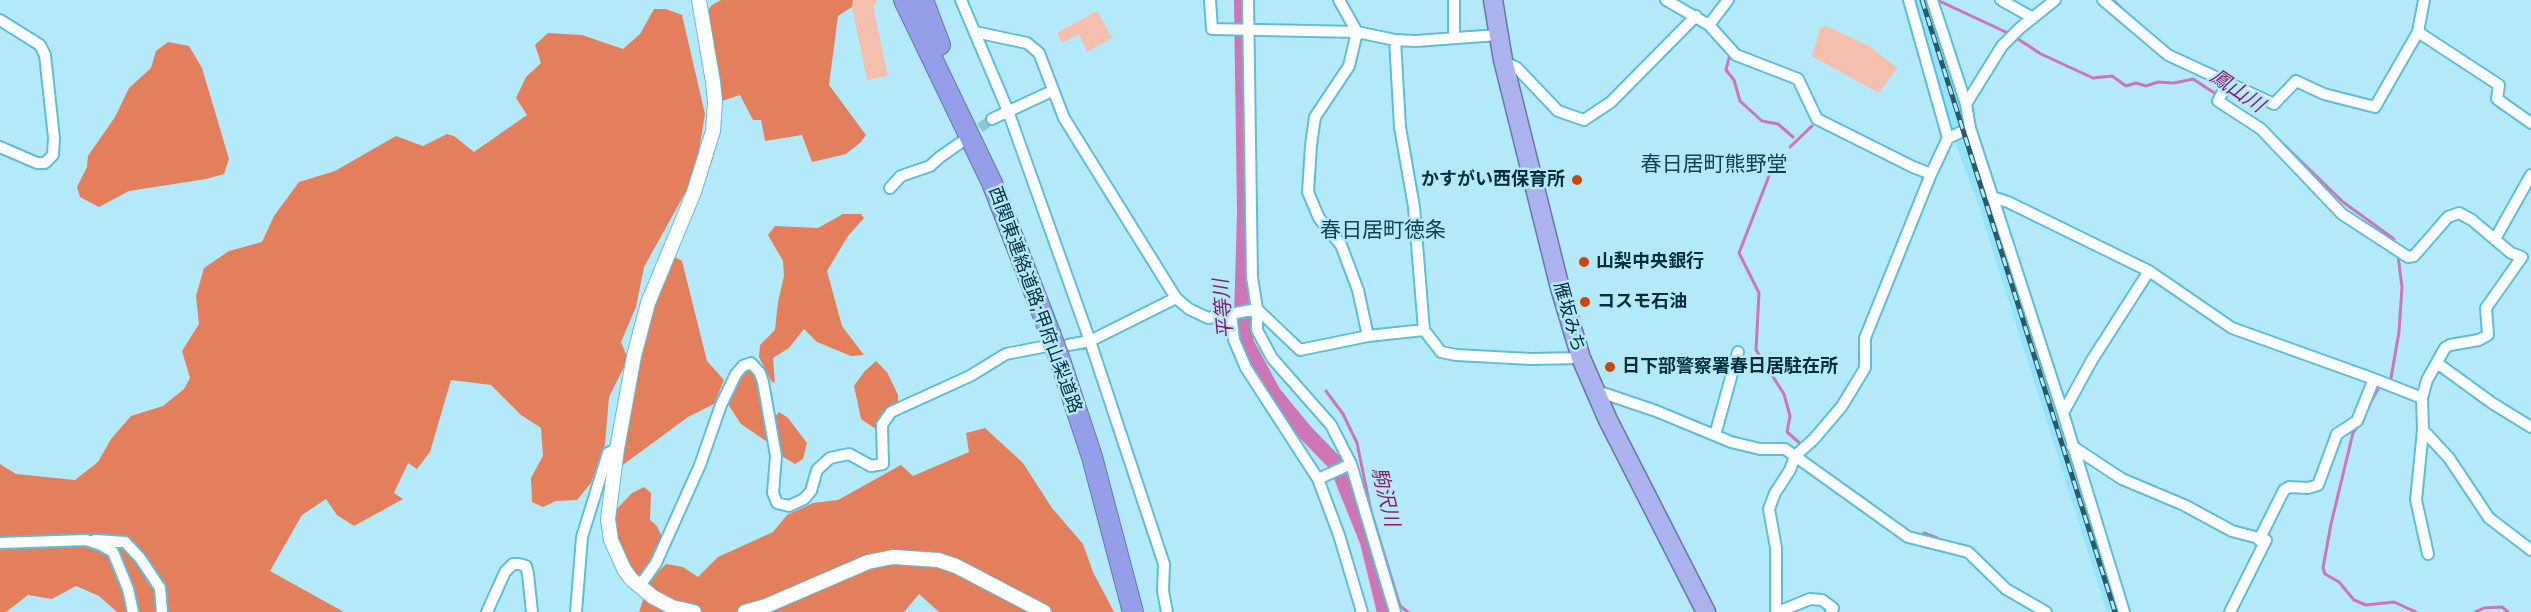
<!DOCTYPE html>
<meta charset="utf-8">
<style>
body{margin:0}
canvas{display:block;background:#b4e9fa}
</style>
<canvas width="2531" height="612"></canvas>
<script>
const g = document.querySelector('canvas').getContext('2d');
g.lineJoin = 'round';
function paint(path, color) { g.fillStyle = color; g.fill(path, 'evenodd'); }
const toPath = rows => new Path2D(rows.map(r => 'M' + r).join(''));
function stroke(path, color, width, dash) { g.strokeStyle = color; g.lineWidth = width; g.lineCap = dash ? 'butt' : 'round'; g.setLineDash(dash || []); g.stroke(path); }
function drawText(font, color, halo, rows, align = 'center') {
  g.font = font + ' Inter,"Noto Sans JP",sans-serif'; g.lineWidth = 5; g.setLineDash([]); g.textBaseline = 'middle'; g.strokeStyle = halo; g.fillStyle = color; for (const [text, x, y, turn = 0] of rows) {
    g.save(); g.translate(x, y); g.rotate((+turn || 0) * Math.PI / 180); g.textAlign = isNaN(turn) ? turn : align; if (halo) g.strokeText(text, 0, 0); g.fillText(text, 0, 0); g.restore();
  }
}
paint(toPath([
 [1910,0,1932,0,1968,135,2120,612,2107,612,1979,207,1953,136]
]), '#93e4fe');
paint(toPath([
 [853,0,876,0,877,3,873,6,888,76,867,80,852,7],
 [1097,11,1112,38,1087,52,1079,34,1062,43,1057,33],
 [1826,26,1869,46,1897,68,1879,93,1812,56,1820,29]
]), '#f5bfad');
paint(toPath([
 [721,0,853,0,852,7,838,16,829,85,866,135,861,142,846,154,812,162,802,135,765,141,761,120,753,120,740,95,722,101,716,98,701,19,712,5],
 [654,9,666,9,682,15,705,114,700,145,689,186,644,267,636,307,621,342,628,359,609,397,605,444,591,483,577,500,556,501,543,507,532,502,531,478,543,456,541,428,521,415,491,385,451,380,430,452,417,469,408,463,394,493,403,499,354,526,337,515,326,499,302,515,270,571,344,612,117,612,99,596,76,586,52,599,28,595,6,612,0,612,0,464,16,474,75,480,98,462,111,439,131,416,163,406,184,389,190,378,182,351,199,324,196,296,204,268,229,251,262,242,274,216,299,182,335,171,396,136,423,146,447,134,454,136,474,152,527,115,516,98,526,77,541,63,535,45,548,33,582,35,623,49,640,34],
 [168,42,189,46,202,68,229,159,224,174,206,179,129,191,99,207,80,197,77,187,87,167,88,156,115,117,129,88,151,68,156,51],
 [843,214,861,214,864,218,848,236,827,271,842,326,864,355,851,356,817,342,804,329,789,348,773,358,775,383,771,381,759,357,760,345,775,330,778,302,784,276,783,261,768,235,775,226,818,228],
 [672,255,682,261,707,361,724,380,714,404,688,417,620,467,643,340],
 [876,361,887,372,898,395,898,402,884,413,876,429,861,419,854,386,864,372],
 [747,370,752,371,757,378,769,443,741,424,728,404,740,376],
 [779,412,788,418,807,443,803,459,795,464,780,455,774,418],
 [985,428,1023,463,1052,508,1083,544,1093,572,1114,612,939,612,919,594,904,612,639,612,650,580,666,564,683,567,698,577,718,557,773,532,787,515,813,503,838,500,901,465,913,476,969,452,966,433],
 [644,487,651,493,650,520,657,526,663,539,656,560,639,578,626,563,615,536,612,514,632,493]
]), '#e37f5d');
stroke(toPath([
 [1937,0,2010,34],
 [2113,0,2133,19],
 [2015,37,2041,54,2093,78,2112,76,2126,86,2136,83,2146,86,2158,82,2174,83,2193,79,2219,96],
 [1730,54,1726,70,1734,80,1740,101,1762,121,1778,124,1793,137],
 [2278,139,2343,202,2394,239],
 [1790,147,1812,126],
 [1776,158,1739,253,1759,293,1756,350,1784,394,1790,416,1787,432,1802,445],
 [2391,378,2399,332,2402,287,2398,256],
 [1326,391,1343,414,1357,443,1371,511,1400,606,1408,612],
 [2369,405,2378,389],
 [2357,427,2353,433,2331,524,2323,568,2325,574,2339,582,2354,600,2366,605,2394,602,2416,612],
 [1862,497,1867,501],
 [1924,533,1937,538],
 [2475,612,2484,608,2502,607,2508,612]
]), '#ce76b3', 3);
stroke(toPath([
 [1242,0,1245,212,1242,318,1246,343,1273,393,1305,432,1337,465,1368,542,1385,612]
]), '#ce76b3', 16);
stroke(toPath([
 [968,137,992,119]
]), '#90c4d3', 10, [10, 5]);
const minor = toPath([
 [961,0,1008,111,1090,341,1164,564,1163,591,1167,612],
 [1210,0,1212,29,1357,32,1395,40,1416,41,1498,35],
 [1248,0,1252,277,1257,309,1257,330,1272,358,1331,425,1351,464,1395,612],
 [1339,0,1357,32,1349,66,1315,117,1311,145,1308,192,1319,218,1341,245,1358,290,1368,336],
 [1454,0,1454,37],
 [1666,0,1709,25,1736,55,1798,79,1817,119,1913,167,1931,174],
 [1909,0,1948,138],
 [1932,0,1966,104],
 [2001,0,2033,18],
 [2055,0,2020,28,2002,46,1966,104,1970,128,2063,413,2124,612],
 [2103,0,2168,55,2274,104,2296,81,2324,94,2375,107,2418,32,2424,0],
 [0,20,40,45,45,55,54,138,53,155,45,163,37,163,0,147],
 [1709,25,1728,0],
 [975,32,1027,43,1039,53,1064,118,1176,298,1189,309,1208,318,1257,309,1300,350,1368,336,1424,330],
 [2418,32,2499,85,2497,99,2531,123],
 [1395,40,1400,127,1414,207,1424,330,1441,352,1456,355,1531,359,1581,358],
 [1503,61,1517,68,1558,111,1584,120,1611,102,1696,16],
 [2227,84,2218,101,2261,129,2342,214,2408,257,2414,256,2448,217,2459,213,2472,220,2511,253,2522,257,2486,308,2488,335,2479,340,2450,345,2445,348,2427,380,2422,398,2374,379,2357,421,2337,434,2318,485,2308,488,2289,487,2284,490,2259,540],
 [992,119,1052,91],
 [890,188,901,176,930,166,940,157,963,141],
 [1992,197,2008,202,2149,271,2232,328,2374,379],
 [2495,239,2531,175],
 [1231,313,1234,340,1246,368,1318,479,1339,535,1362,612],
 [1068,345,1090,341,1176,298],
 [2437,363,2492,403,2531,427],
 [1594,390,1656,411,1731,442,1760,449,1785,449,1908,537,1968,552,2006,589,2046,612],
 [2422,398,2423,430,2416,500,2428,554],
 [2063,413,2092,360,2149,271],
 [2423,430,2449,458,2489,518,2531,550],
 [1715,435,1738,352],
 [2072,446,2122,479,2184,505,2232,531,2266,540,2230,612],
 [1318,479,1351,464],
 [95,540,125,542,140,558,160,588,162,612],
 [0,543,86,540,101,545,113,552,128,589,133,612],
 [639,587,656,563,700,465,721,405,736,374,743,366,751,363,760,373,763,382,776,456,773,493,777,503,789,506,804,499,811,491,817,470,830,458,849,454,871,466,883,464,882,425,891,412,970,376,1006,354,1047,346],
 [487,612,505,572,513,564,519,564,526,566,528,574,532,612],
 [576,612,582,537,608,453,617,449],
 [1776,612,1776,548,1769,509,1775,493,1790,470,1795,456,1814,439,1842,406,1865,368,1865,338,1931,174,1948,138,1970,128],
 [1778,612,1810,599,1822,600,1833,608,1831,612]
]);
const tertiary = toPath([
 [694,612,672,607,653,597,631,579,624,569,611,540,608,519,617,449,634,356,648,303,694,192,713,131,715,102,713,82,699,0],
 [745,612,766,606,868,562,893,557,938,560,956,566,1044,612]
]);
const trunk = toPath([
 [1493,0,1503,60,1560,288,1581,358,1608,420,1706,612]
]);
const motorway = toPath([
 [904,0,992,183,1050,333],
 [923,0,940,45],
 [1060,360,1092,457,1133,612]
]);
stroke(minor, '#5ebdd9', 14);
stroke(tertiary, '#5ebdd9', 16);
stroke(trunk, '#6377ab', 21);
stroke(motorway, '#6377ab', 22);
stroke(minor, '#fff', 10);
stroke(tertiary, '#fff', 14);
stroke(trunk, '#acb2ee', 18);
stroke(motorway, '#979ee9', 20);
const rail = toPath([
 [1922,0,2115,612]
]);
stroke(rail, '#2b5966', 5);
stroke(rail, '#b4e9fa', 3, [9]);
const motorwayBridge = toPath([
 [1050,333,1060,360]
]);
stroke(motorwayBridge, '#6377ab', 22, []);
stroke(motorwayBridge, '#979ee9', 20);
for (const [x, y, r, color] of [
 [1577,180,6,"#cc4605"],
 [1584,262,6,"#cc4605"],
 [1585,302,6,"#cc4605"],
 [1610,367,6,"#cc4605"]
]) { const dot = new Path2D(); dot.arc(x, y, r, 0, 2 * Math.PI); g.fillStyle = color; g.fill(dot); stroke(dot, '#b4e9fa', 2); }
drawText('bold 18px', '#022e39', '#b4e9fa', [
 ["かすがい西保育所",1565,180,"right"],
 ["山梨中央銀行",1596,262],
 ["コスモ石油",1597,302],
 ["日下部警察署春日居駐在所",1622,367]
], 'left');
drawText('18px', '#022e39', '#b4e9fa', [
 ["西関東連絡道路;甲府山梨道路",1035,300,70],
 ["雁坂みち",1569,317,74]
]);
drawText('italic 20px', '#881f6e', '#b4e9fa', [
 ["鳳山川",2237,91,34],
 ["平等川",1224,309,-95],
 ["駒沢川",1385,497,76]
]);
drawText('21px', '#0d4351', '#b4e9fa', [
 ["春日居町熊野堂",1714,165],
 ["春日居町徳条",1383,231]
]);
</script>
